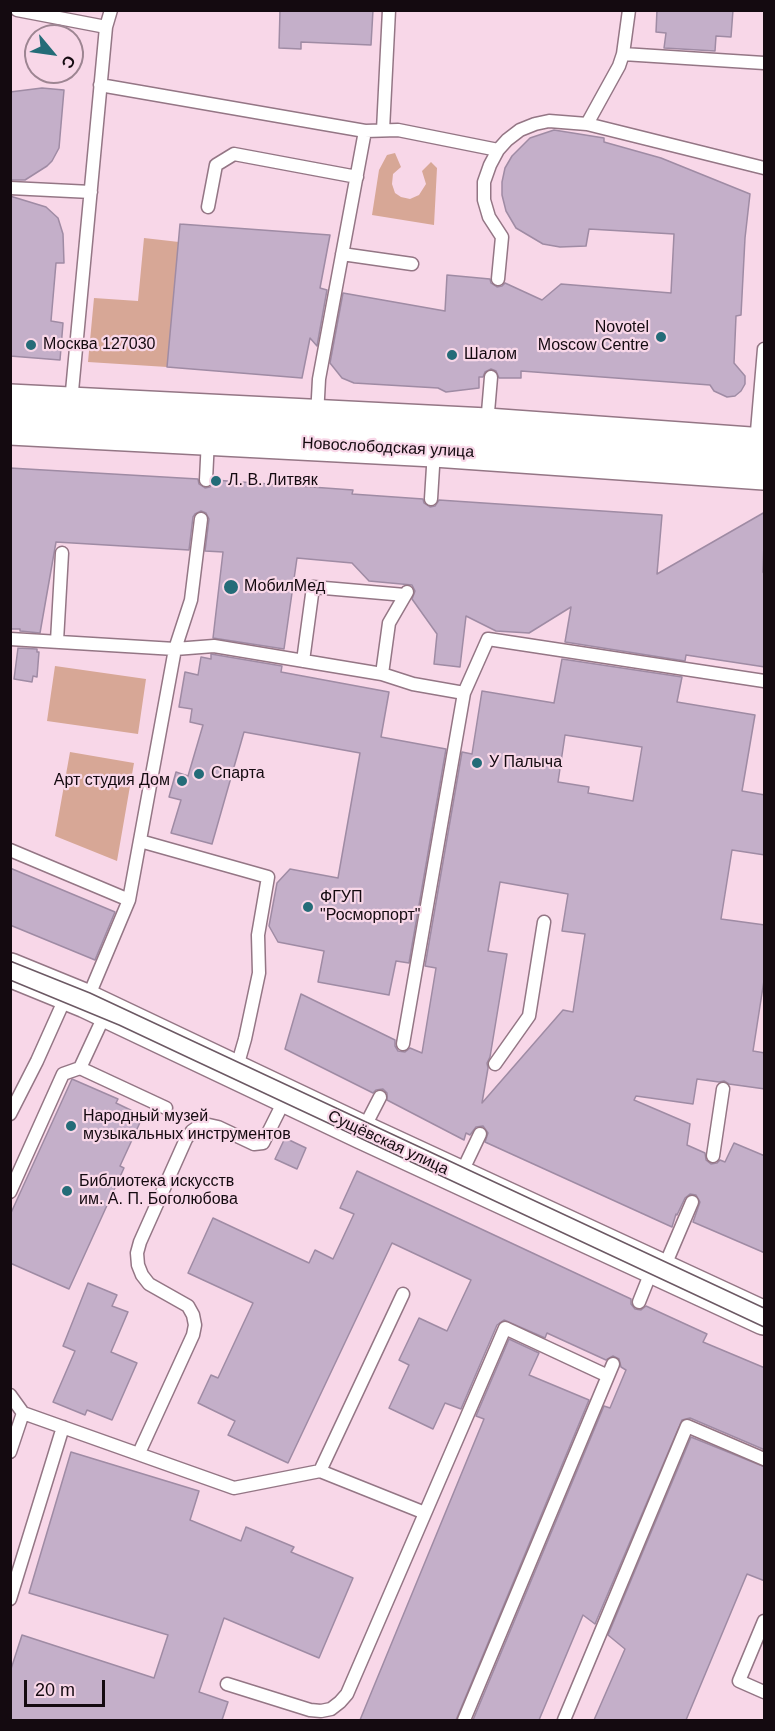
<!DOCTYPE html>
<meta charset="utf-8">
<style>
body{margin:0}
#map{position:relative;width:775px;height:1731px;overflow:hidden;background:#f8d7e8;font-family:Arial,sans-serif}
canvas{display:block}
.frame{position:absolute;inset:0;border:12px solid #140a10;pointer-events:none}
.north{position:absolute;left:24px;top:24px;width:60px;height:60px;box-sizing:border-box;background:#f8d7e8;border:2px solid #9d8592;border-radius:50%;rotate:119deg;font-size:16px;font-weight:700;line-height:24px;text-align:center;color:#140a10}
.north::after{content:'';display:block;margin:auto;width:21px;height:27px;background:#246c78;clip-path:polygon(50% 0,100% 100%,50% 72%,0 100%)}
.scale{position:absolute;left:24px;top:1680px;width:81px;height:27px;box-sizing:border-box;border:3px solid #140a10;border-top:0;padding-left:8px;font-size:18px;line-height:21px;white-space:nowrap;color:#140a10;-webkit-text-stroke:4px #f8d7e8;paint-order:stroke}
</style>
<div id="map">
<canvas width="775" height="1731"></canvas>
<div class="frame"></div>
<div class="north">С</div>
<div class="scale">20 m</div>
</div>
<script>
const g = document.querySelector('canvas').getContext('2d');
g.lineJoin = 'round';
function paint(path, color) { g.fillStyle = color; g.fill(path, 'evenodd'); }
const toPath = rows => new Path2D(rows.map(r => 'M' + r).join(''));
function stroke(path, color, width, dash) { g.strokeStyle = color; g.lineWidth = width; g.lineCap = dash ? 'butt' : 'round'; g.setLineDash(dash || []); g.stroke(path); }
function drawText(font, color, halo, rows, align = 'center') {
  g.font = font + ' Arial,sans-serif'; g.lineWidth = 4.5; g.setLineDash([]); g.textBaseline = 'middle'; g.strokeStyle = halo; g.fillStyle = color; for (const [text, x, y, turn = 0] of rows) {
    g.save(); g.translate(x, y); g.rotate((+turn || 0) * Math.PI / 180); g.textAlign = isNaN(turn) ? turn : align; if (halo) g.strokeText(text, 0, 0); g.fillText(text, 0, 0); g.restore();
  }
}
paint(toPath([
 [395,153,401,167,393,174,392,184,395,193,401,197,410,199,419,195,426,184,422,171,431,162,437,168,434,225,372,215,379,170,387,155],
 [144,238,179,242,167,367,88,362,94,298,138,301],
 [55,666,146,679,138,734,47,721],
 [70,752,134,763,117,861,55,836]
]), '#d7a796');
const building = toPath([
 [280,10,373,10,371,45,301,42,301,49,279,48,280,10],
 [657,10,733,10,731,37,716,36,715,51,664,48,666,33,656,32,657,10],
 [42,88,64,90,59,148,52,161,47,166,25,180,10,180,10,92,42,88],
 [554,130,604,138,604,142,661,158,750,194,745,238,741,315,736,316,734,363,745,376,745,384,741,391,735,396,727,397,714,391,710,385,521,371,521,378,499,378,496,371,491,369,485,372,483,377,479,377,479,388,446,392,438,388,354,383,342,378,330,363,343,293,445,311,447,275,490,279,491,283,497,287,502,286,505,283,542,300,561,284,671,293,674,234,589,229,586,246,560,247,543,244,516,228,506,211,502,195,502,182,505,168,512,156,530,138,554,130],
 [10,196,46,207,58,218,63,234,64,263,56,263,51,321,63,323,60,360,10,356,10,196],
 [180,224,330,235,320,288,327,290,317,346,310,338,302,378,167,367,180,224],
 [10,468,198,479,199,484,205,488,210,487,214,480,353,490,352,494,423,499,424,503,430,507,435,506,439,500,662,515,657,574,765,512,763,572,765,575,765,667,686,655,685,661,565,642,571,607,529,633,496,631,466,616,460,667,434,664,437,634,412,599,415,591,412,585,369,581,352,563,297,558,284,649,213,638,223,552,205,551,209,519,206,513,201,511,195,514,193,517,189,550,56,542,40,633,20,631,20,629,10,629,10,468],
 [18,648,37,649,37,652,39,652,37,677,33,676,32,682,14,679,18,648],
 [211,654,282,666,281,672,389,692,381,737,446,749,409,963,396,961,389,995,318,982,324,951,278,942,269,926,277,883,290,869,338,878,360,753,244,732,212,844,171,833,181,800,169,797,176,772,188,776,203,725,190,722,192,709,179,707,185,672,198,675,201,657,211,659,211,654],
 [562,659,682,677,677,702,755,715,742,791,765,795,765,855,732,850,721,919,765,925,765,974,753,1051,765,1053,765,1089,729,1084,724,1081,719,1082,697,1079,693,1104,636,1096,634,1100,690,1124,687,1145,705,1153,706,1160,711,1164,717,1163,720,1160,725,1162,734,1143,765,1156,765,1253,693,1222,700,1202,696,1195,690,1194,685,1198,677,1215,676,1214,672,1227,485,1142,488,1133,483,1126,476,1127,470,1135,466,1133,464,1140,387,1100,387,1093,383,1089,376,1090,373,1093,285,1049,301,994,395,1040,395,1046,398,1051,405,1052,410,1048,422,1053,436,968,425,966,462,752,472,754,482,691,554,703,562,659],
 [565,735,642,747,633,801,588,793,589,787,558,782,565,735],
 [500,882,568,894,562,931,585,934,573,1012,563,1010,482,1103,488,1068,487,1063,490,1057,507,954,488,951,500,882],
 [10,868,115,912,95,960,10,925,10,868],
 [72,1079,118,1099,116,1103,143,1116,120,1166,124,1168,69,1289,10,1263,10,1215,72,1079],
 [285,1138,306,1148,297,1169,275,1159,285,1138],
 [357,1171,631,1299,631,1304,635,1309,641,1310,646,1306,707,1334,703,1342,765,1368,765,1450,690,1418,682,1420,595,1624,583,1615,539,1720,473,1720,604,1406,610,1408,626,1370,621,1367,619,1359,613,1356,606,1360,547,1333,545,1338,504,1320,497,1325,461,1409,445,1403,433,1429,389,1408,409,1365,399,1360,419,1318,447,1331,471,1280,392,1243,288,1463,228,1435,235,1421,198,1403,211,1375,218,1378,253,1303,188,1273,213,1218,309,1263,315,1250,333,1259,354,1214,340,1208,357,1171],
 [88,1283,117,1295,112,1306,128,1312,111,1352,137,1363,112,1420,87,1410,85,1415,53,1402,75,1351,63,1346,88,1283],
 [509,1339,539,1353,529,1375,589,1400,456,1720,360,1720,484,1419,476,1416,509,1339],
 [691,1437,765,1467,765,1581,747,1574,686,1720,594,1720,625,1649,608,1635,691,1437],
 [71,1452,199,1491,190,1520,241,1541,246,1527,294,1547,291,1552,353,1578,319,1658,224,1618,199,1692,228,1702,222,1720,10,1720,10,1672,22,1635,154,1678,168,1635,29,1593,71,1452]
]);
paint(building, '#c4afc9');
stroke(building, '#9f8ba4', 1.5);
const lane = toPath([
 [17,10,106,27,71,402],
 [106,27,111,10],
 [623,54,764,63],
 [100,85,365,131],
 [587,124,619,66,623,54,629,10],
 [383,130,389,10],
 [10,188,91,192],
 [208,207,216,165,234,154,357,177],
 [342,254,412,264],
 [498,279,502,237,489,217,484,200,484,182,490,165,498,150,507,140,520,130,535,124,549,121,587,124,764,168],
 [317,416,319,379,365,131,398,130,498,150],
 [487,424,491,377],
 [756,443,764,349],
 [206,480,208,439],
 [431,499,434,451],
 [10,639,175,649,214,646,382,674,413,684,464,693],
 [57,641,62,553],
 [303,661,313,587,405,595],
 [382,674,389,623,407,592],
 [140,841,268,877,258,935,259,973,245,1039,236,1070],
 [10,850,129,900],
 [87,1000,129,900,175,649,191,600,201,519],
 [403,1044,464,693,488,639,764,681],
 [495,1064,529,1016,544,922],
 [80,1068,166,1108],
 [10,1114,37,1061,67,994],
 [363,1130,380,1097],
 [713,1156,723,1089],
 [460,1176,480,1134],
 [10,1192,63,1074,80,1068,106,1012],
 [663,1270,692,1202],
 [639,1302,653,1267],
 [10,1395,23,1413,10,1452],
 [23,1413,234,1488,320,1471,403,1294],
 [139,1453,193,1335,195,1325,193,1315,188,1306,149,1284,142,1275,138,1265,137,1253,140,1242,186,1139,192,1131,199,1126,209,1125,218,1127,254,1144,263,1143,286,1097],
 [320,1471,425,1513],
 [10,1599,63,1427],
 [764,1621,739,1681,764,1692],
 [227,1684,310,1710,321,1711,331,1709,340,1702,347,1694,505,1328,608,1376],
 [464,1720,613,1364],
 [564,1720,687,1426,764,1459]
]);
const secondary = toPath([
 [10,970,86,1001,362,1132,764,1318]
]);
const primary = toPath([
 [10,401,487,425,764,445],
 [10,428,434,450,764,473]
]);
stroke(lane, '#947685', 15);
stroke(secondary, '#947685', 36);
stroke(primary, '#947685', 36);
stroke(lane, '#fff', 12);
stroke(secondary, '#fff', 33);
stroke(primary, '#fff', 33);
stroke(toPath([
 [10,961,90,993,764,1308],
 [10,980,119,1025,187,1057,764,1327]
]), '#6c5964', 1.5);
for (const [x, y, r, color] of [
 [661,337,6,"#246c78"],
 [31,345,6,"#246c78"],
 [452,355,6,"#246c78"],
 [216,481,6,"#246c78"],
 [231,587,8,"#246c78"],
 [477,763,6,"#246c78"],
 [199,774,6,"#246c78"],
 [182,781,6,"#246c78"],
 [308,907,6,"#246c78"],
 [71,1126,6,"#246c78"],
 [67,1191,6,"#246c78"]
]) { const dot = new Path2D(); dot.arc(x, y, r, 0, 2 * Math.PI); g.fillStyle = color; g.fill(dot); stroke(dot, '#f8d7e8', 2); }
drawText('16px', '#140a10', '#f8d7e8', [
 ["Novotel",649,328,"right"],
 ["Moscow Centre",649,346,"right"],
 ["Москва 127030",43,345],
 ["Шалом",464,355],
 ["Л. В. Литвяк",228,481],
 ["МобилМед",244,587],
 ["У Палыча",489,763],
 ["Спарта",211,774],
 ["Арт студия Дом",170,781,"right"],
 ["ФГУП",320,898],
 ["\"Росморпорт\"",320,916],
 ["Народный музей",83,1117],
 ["музыкальных инструментов",83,1135],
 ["Библиотека искусств",79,1182],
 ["им. А. П. Боголюбова",79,1200]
], 'left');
drawText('16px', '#140a10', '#f8d7e8', [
 ["Новослободская улица",388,448,3],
 ["Сущёвская улица",388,1143,25]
]);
</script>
